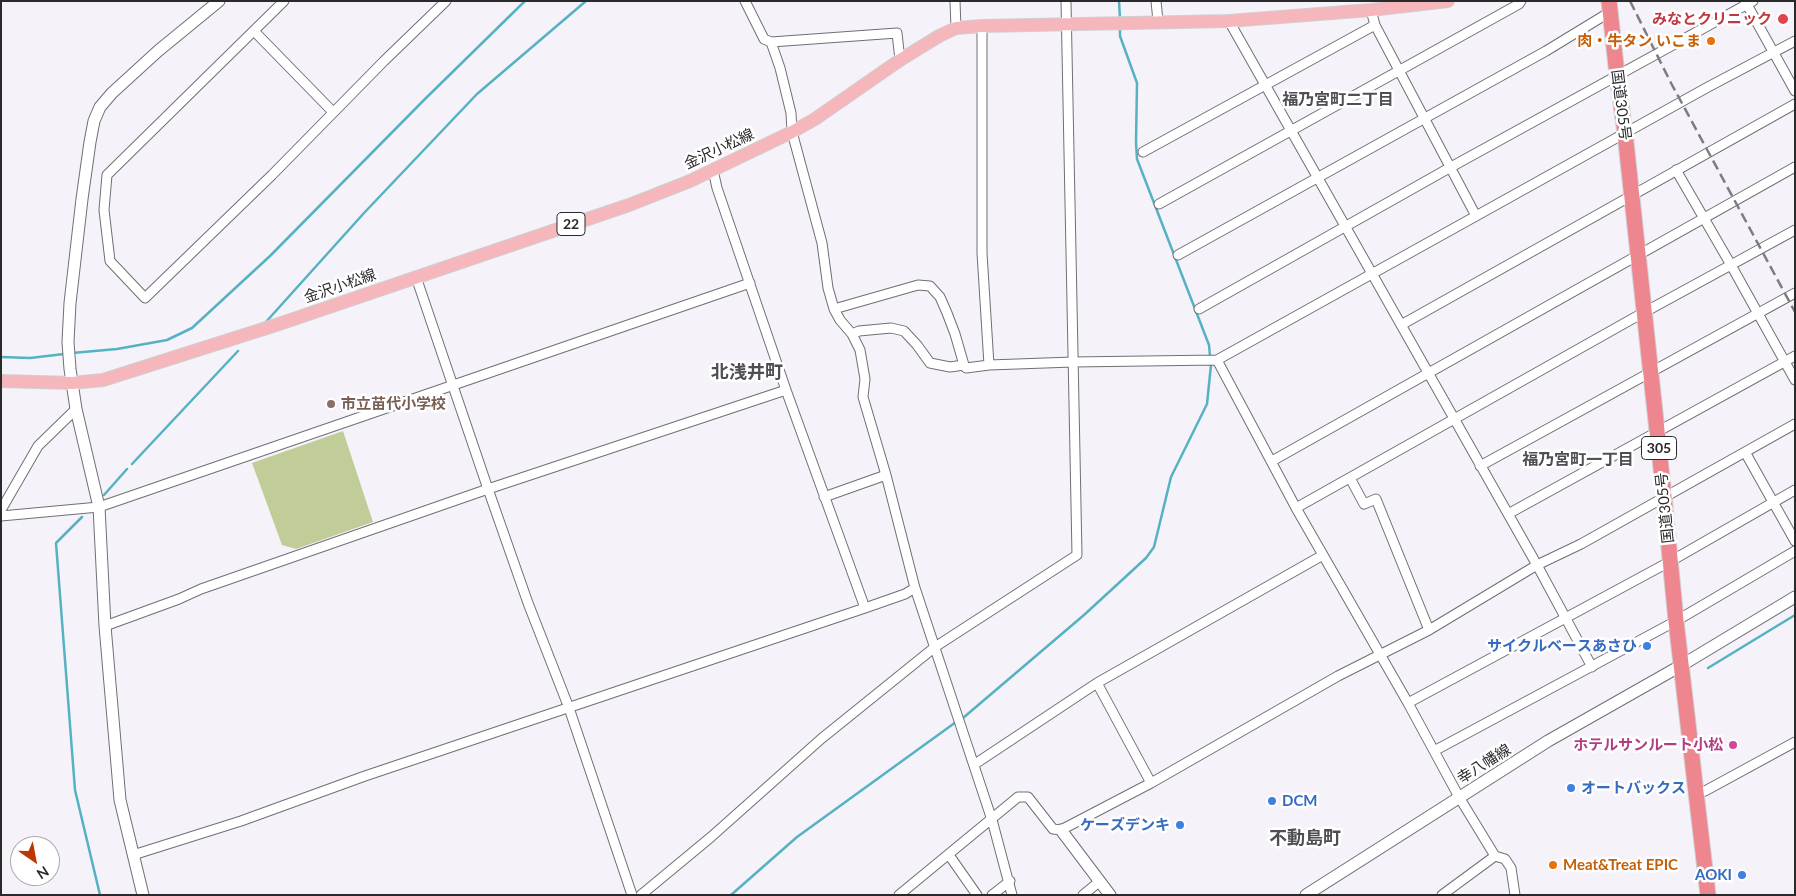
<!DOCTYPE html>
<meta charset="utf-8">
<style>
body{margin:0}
#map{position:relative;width:1796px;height:896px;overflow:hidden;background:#f6f2fa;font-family:Lato,sans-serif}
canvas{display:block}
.frame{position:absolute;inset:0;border:2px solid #2a292b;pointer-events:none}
.north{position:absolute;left:10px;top:836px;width:50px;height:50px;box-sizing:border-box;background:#fff;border:1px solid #aaa9aa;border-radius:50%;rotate:147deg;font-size:14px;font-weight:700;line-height:20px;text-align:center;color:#2a292b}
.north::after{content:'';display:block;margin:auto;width:18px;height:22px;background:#bd3500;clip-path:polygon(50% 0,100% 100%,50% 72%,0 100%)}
</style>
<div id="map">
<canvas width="1796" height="896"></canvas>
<div class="frame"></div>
<div class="north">N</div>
</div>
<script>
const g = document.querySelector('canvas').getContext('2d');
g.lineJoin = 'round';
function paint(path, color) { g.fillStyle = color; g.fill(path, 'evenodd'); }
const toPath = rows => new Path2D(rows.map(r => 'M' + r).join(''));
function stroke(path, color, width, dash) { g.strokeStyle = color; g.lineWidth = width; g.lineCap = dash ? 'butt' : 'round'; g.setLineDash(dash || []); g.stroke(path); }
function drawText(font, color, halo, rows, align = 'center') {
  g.font = font + ' Lato,"Noto Sans JP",sans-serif'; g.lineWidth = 5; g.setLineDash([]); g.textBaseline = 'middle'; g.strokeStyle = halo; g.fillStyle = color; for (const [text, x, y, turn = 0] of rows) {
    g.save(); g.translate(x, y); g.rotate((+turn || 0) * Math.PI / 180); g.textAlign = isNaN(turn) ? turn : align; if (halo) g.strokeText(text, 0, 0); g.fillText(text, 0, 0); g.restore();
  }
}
paint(toPath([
 [343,431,373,522,296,549,282,545,252,463]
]), '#c1cd98');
stroke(toPath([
 [1119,1,1120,19],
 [1120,27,1120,36,1137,83,1136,143,1137,159,1209,345,1210,356],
 [265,323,364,213,477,94,586,1],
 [72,353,117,349,167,340,192,328,270,256,425,99,525,1],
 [1,357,30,358,64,354],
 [132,464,238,351],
 [104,495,127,469],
 [82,517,56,543,75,790,100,895],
 [1708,668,1795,615],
 [963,718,1084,615,1146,558,1154,547,1171,477,1207,404,1211,365],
 [731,895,797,837,956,722]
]), '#55b2c2', 2.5);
const street = toPath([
 [284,1,107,175,104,210,110,261,145,298,272,175,384,61,446,1],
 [745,1,764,39,771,42,897,33,900,60],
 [955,1,956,28],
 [1156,1,1158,21],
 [1745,1,1795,91],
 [1371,10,1375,25,1476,216],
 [1229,21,1537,565,1592,667],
 [982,26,982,253,989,365],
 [254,31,333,112],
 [771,42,780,68,791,113,792,132,822,243,828,288,834,309,840,320,852,334,860,350,865,379,863,397,886,475,915,588,992,820,1012,895],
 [1143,152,1375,25],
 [713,170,717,188,786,390,865,608],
 [1676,170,1731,265,1795,380],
 [1159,204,1519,4,1521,1],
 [1178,255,1546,51,1610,12],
 [416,277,488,489,528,603,569,708,632,895],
 [834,309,918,285,930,286,940,297,947,313,955,334,964,365],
 [1199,309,1451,167,1753,1],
 [1401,325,1795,104],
 [852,334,859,331,891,328,904,331,917,345,930,363,950,367,964,365,966,368,989,365,1073,362,1217,360,1708,87,1795,41],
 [1217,360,1296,508,1408,703,1459,797,1495,856,1505,859,1511,868,1515,895],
 [1745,452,1795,541],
 [1272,461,1795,167],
 [1480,466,1795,293],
 [1350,478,1364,504,1376,499,1429,630],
 [824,497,886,475],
 [1296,508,1632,319,1795,230],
 [1,510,38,446,76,409],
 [1508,514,1795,356],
 [1,516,99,507,750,283],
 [105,626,179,599,201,589,488,489,786,390],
 [1097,683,1151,783],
 [1408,703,1671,561,1795,490],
 [1434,751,1676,621,1795,551],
 [975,764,1097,683,1323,555],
 [1698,793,1705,791,1795,742],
 [133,855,241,821,365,776,865,608,905,594,915,588],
 [949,855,977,895],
 [641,895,711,837,821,739,935,647,1077,555,1066,1],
 [899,895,1018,797,1028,797,1053,829,1061,830,1151,783,1338,676,1429,630,1537,565,1581,544,1795,424],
 [992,895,1010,881],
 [1083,895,1100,881],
 [1442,895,1495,856]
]);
const secondary = toPath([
 [1061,830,1110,895],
 [143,895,120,800,105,626,99,507,76,409,70,369,68,342,70,303,82,199,90,142,94,121,100,107,112,93,158,51,219,1],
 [1306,895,1548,741,1682,665,1795,597]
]);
const primary = toPath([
 [1,381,72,383,103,380,279,324,629,205,690,181,792,132,815,119,900,60,939,36,956,28,982,26,1229,21,1371,10,1448,1]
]);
const highway = toPath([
 [1609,1,1617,75,1625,133,1664,496,1676,621,1708,895]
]);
stroke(street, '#716e74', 11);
stroke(secondary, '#716e74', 13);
stroke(primary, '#d0d0d0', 14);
stroke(highway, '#d0d0d0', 17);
stroke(street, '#fff', 9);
stroke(secondary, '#fff', 11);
stroke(primary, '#f5b6bc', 12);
stroke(highway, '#ee8690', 15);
stroke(toPath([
 [1630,1,1671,83,1795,312]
]), '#7e7c81', 2.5, [10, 5]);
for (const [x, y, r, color] of [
 [1783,19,6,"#e0444e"],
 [1711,41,5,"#e8710a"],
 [331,404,5,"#8d6e63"],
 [1647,646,5,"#3f7fe0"],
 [1733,745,5,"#d1479c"],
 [1571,788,5,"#3f7fe0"],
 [1272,801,5,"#3f7fe0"],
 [1180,825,5,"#3f7fe0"],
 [1553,865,5,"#e8710a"],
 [1742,875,5,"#3f7fe0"]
]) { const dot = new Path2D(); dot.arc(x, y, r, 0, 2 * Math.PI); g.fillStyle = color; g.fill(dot); stroke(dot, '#fff', 2); }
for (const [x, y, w] of [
 [571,224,28],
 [1659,448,35]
]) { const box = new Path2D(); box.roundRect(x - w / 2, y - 11.5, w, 23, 4); g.fillStyle = '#fff'; g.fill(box); stroke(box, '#2a292b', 1); }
drawText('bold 14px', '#2a292b', null, [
 ["22",571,224],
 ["305",1659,448]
]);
drawText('bold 15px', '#be3a42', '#fff', [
 ["みなとクリニック",1772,19]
], 'right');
drawText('bold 15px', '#c56008', '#fff', [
 ["肉・牛タン いこま",1701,41],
 ["Meat&Treat EPIC",1563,865,"left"]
], 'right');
drawText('15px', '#2a292b', '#fff', [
 ["国道305号",1621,105,83],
 ["金沢小松線",719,149,-25],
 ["金沢小松線",340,286,-19],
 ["国道305号",1665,508,-96],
 ["幸八幡線",1484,764,-32]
]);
drawText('bold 15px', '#785e54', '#fff', [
 ["市立苗代小学校",341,404]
], 'left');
drawText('bold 15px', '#366cbe', '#fff', [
 ["サイクルベースあさひ",1637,646],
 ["オートバックス",1581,788,"left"],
 ["DCM",1282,801,"left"],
 ["ケーズデンキ",1170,825],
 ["AOKI",1732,875]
], 'right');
drawText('bold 15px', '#b23c85', '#fff', [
 ["ホテルサンルート小松",1723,745]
], 'right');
drawText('bold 16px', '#504d53', '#fff', [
 ["福乃宮町二丁目",1338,100],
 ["福乃宮町一丁目",1578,460]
]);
drawText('bold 18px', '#504d53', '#fff', [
 ["北浅井町",747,372],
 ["不動島町",1305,838]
]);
</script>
